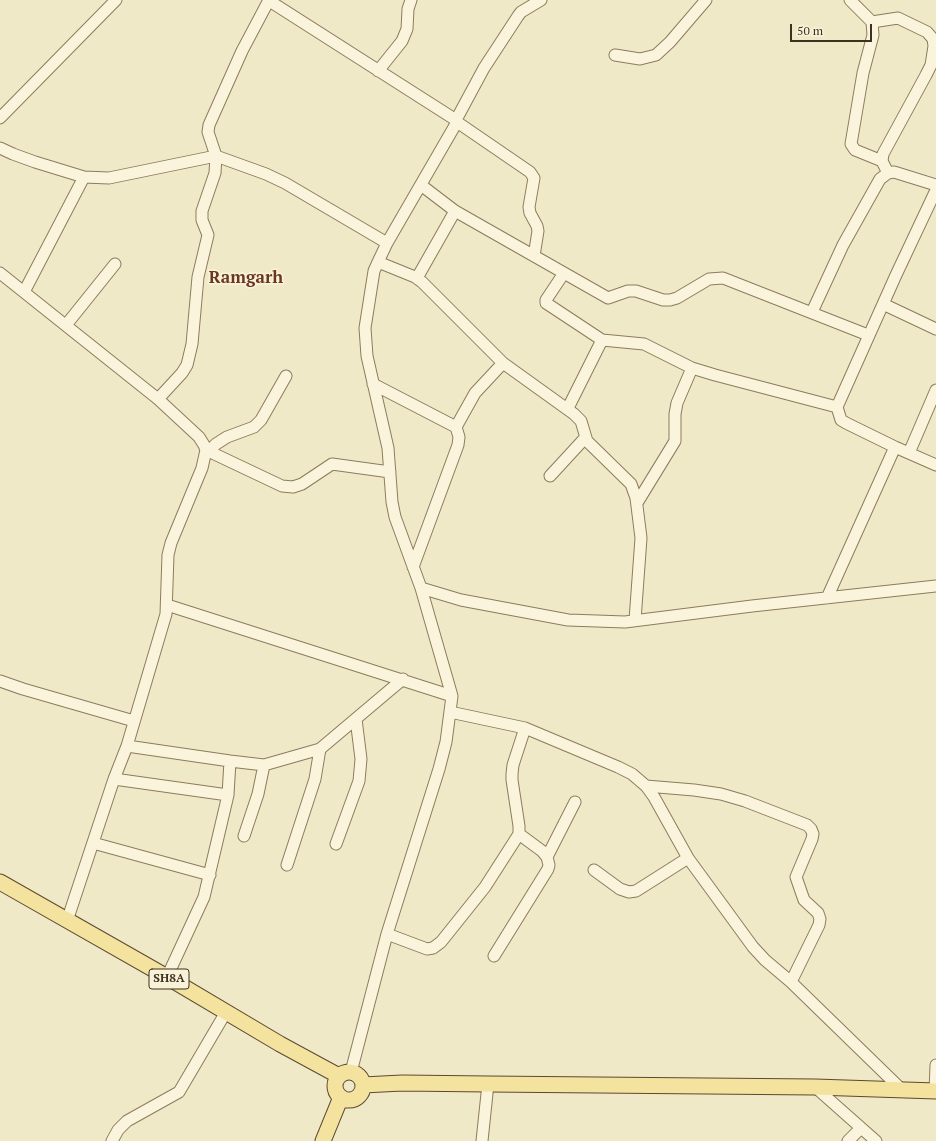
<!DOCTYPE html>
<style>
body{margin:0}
#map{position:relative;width:936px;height:1141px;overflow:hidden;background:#f0e9c8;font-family:"PT Serif",serif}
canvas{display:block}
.scale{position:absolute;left:790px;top:24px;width:82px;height:18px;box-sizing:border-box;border:2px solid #3d3120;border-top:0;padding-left:5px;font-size:12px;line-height:14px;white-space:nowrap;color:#3d3120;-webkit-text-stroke:3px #f7f2d8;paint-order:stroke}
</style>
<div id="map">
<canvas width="936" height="1141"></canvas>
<div class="scale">50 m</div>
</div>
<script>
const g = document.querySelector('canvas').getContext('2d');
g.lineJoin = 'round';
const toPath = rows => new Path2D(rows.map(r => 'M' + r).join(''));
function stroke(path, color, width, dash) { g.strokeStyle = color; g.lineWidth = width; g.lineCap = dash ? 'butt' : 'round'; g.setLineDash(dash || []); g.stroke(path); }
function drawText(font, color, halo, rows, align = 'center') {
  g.font = font + ' "PT Serif",serif'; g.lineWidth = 3.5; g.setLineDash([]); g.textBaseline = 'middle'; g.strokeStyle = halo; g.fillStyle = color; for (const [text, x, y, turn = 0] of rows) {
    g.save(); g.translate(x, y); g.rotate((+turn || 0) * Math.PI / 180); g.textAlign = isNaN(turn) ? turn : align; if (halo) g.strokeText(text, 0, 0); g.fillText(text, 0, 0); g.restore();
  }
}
const minor = toPath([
 [268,0,456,120,457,122,387,243,378,262,374,271,365,328,367,356,388,448,392,502,395,517,421,588,452,696,446,742,439,769,387,934,351,1072],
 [850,0,872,22,873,35,863,73,851,144,855,150,882,161],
 [872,22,898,18,927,32,933,39,934,46,931,65,926,75,883,154,882,161,888,173],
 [615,55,640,59,656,55,670,42,706,0],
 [378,71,402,41,407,29,408,9,411,0],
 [0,118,116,0],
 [456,120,484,68,518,16,521,12,541,0],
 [457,122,530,172,534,178,529,207,530,213,537,226,538,231,534,256],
 [0,148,13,154,35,162,84,177,109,178,216,156,266,174,285,183,387,243],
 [421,185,455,211,608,298,628,291,636,291,663,300,670,300,677,298,709,279,723,278,868,335],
 [936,190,896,275,837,407,841,420,846,423,895,447,936,465],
 [378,262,415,277,422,282,503,363,574,414,581,421,587,441,631,484,636,498,641,538,635,620],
 [0,273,158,399,199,437,204,445,206,450,202,468,171,543,168,555,166,614,127,746,114,779,67,921],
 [564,273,546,300,546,303,602,340,644,344,692,368,715,375,837,407],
 [417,278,455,211],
 [24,292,84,177],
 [883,304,936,329],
 [812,312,843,245,880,179,888,173,894,172,936,185],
 [66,325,115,264],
 [373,384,456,427,459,437,458,445,413,567],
 [158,399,182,373,187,365,192,344,198,277,208,235,202,220,202,211,215,173,216,156,208,132,209,125,242,51,269,0],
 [568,408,602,340],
 [456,427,475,393,503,363],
 [206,450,282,486,293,487,302,484,332,464,390,472],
 [209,451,216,444,227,437,254,427,261,420,286,376],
 [909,453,936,390],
 [550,476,585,438],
 [637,503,675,441,675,414,677,403,692,368],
 [421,588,461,600,568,620,625,622,752,606,936,586],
 [827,598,895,447],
 [167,605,452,696],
 [0,681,23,689,134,721],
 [450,712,525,728,618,767,632,774,646,786,654,797,688,858,753,947,765,960,791,982,902,1090],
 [127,746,230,761,264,765,320,749,403,679],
 [114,779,228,795],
 [646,786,694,790,721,794,745,801,807,825,811,829,813,834,812,839,796,877,804,900,818,913,820,919,819,925,791,982],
 [244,836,258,794,264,765],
 [93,843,210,875],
 [336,844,359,781,361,759,356,719],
 [547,857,575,802],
 [287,865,315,779,320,749],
 [594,870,620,889,629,892,636,891,688,858],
 [387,934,427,949,433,948,441,942,485,887,519,834,519,826,512,780,512,774,513,765,525,728],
 [494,956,548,869,549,865,547,857,542,851,519,834],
 [167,977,204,897,228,795,230,761],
 [815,1087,876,1141],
 [935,1091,936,1065],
 [112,1141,118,1130,127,1121,179,1092,226,1012],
 [482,1141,488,1084],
 [848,1141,861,1128]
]);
const major = toPath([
 [0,882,167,977,280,1044,339,1076],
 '335 1086a14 14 0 1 1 28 0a14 14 0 1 1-28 0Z',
 [363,1085,402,1083,488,1084,815,1087,936,1091],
 [323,1141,341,1097]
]);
stroke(minor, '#8d7b5c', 13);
stroke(major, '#5b4930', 17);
stroke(minor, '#faf4dc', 11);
stroke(major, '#f3e39f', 15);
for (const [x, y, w] of [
 [169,979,40]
]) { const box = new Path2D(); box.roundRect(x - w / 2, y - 10, w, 20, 3); g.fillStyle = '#f7f2d8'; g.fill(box); stroke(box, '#3d3120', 1); }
drawText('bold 12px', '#3d3120', null, [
 ["SH8A",169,979]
]);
drawText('bold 17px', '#6b361e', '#f7f2d8', [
 ["Ramgarh",246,278]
]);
</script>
